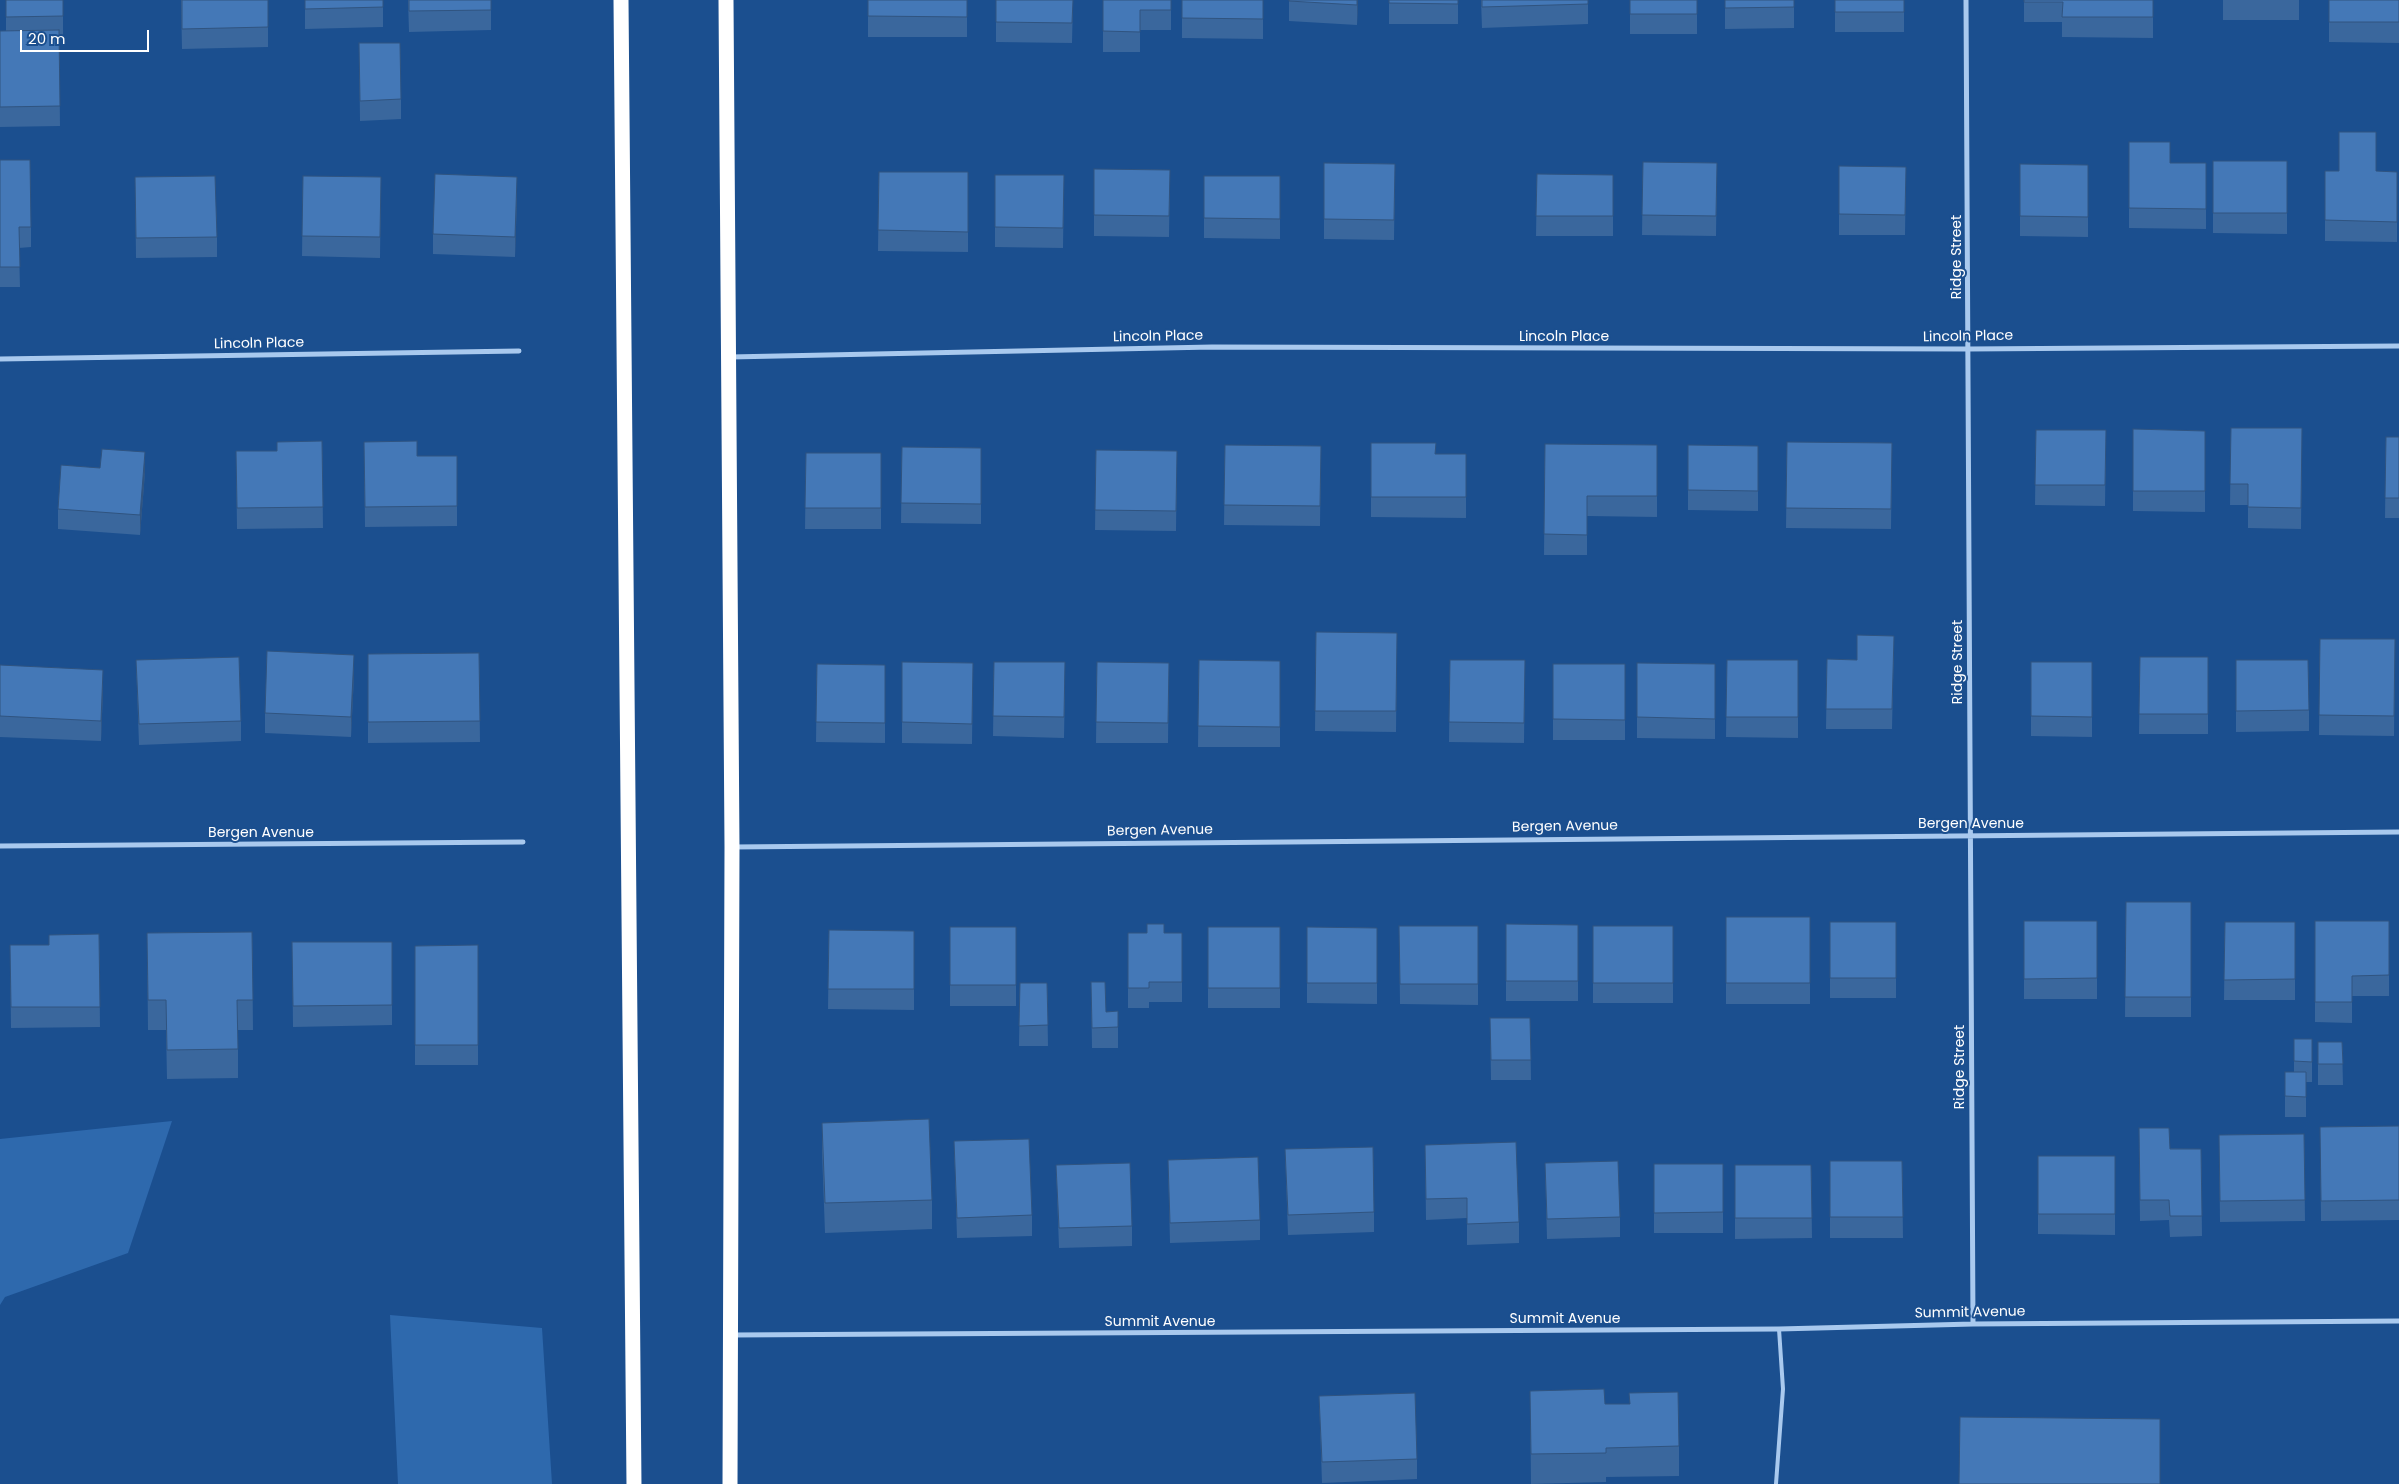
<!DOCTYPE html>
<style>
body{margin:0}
#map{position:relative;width:2399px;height:1484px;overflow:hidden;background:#1b4f8f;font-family:Poppins,sans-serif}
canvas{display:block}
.scale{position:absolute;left:20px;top:30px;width:129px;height:22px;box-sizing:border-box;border:2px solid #fff;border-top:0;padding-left:6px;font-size:15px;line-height:18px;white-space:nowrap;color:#fff;-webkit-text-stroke:4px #1b4f8f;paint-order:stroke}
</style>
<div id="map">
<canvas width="2399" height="1484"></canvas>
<div class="scale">20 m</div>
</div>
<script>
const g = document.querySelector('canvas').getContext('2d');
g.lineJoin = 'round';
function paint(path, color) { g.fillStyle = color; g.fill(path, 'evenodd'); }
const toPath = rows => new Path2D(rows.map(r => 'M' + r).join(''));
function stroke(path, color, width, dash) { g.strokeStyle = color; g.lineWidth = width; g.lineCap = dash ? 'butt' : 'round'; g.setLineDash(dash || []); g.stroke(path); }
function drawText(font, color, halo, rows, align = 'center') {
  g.font = font + ' Poppins,sans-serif'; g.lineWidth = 4; g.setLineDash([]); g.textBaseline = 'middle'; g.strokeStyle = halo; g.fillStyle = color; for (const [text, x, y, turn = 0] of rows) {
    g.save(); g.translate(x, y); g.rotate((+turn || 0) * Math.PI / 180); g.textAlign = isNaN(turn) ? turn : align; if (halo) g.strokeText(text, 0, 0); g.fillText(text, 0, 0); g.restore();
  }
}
paint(toPath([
 [172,1121,128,1253,5,1297,0,1305,0,1139],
 [390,1315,542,1328,552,1484,398,1484]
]), '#2e69ad');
stroke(toPath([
 [1776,1484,1783,1389,1779,1329]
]), '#a9c9ee', 4);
stroke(toPath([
 [1966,0,1973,1324],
 [730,357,1212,347,1968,349,2399,346],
 [0,359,519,351],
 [0,846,523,842],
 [733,847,2399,832],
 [732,1335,1779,1329,1973,1324,2399,1321]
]), '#a9c9ee', 5);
stroke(toPath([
 [621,0,634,1484],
 [726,0,732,847,730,1484]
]), '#fff', 15);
paint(toPath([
 [6,0,63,0,63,36,59,36,60,126,0,127,0,31,6,31],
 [181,0,268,0,268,47,182,49],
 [305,0,383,0,383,27,305,29],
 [408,0,491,0,491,30,409,32],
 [868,0,967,0,967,37,868,37],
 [996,0,1073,0,1072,43,996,42],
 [1103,0,1171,0,1171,30,1140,30,1140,52,1103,52],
 [1182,0,1263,0,1263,39,1182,38],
 [1289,0,1358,0,1357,25,1289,21],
 [1389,0,1458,0,1458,24,1389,24],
 [1481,0,1588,0,1588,24,1482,28],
 [1630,0,1697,0,1697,34,1630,34],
 [1725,0,1794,0,1794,28,1725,29],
 [1835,0,1904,0,1904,32,1835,32],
 [2024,0,2153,0,2153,38,2062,37,2062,22,2024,22],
 [2223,0,2299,0,2299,20,2223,20],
 [2329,0,2399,0,2399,43,2329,42],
 [359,43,401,99,401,119,360,121],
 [2129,142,2170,163,2206,163,2206,229,2129,228],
 [0,160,31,227,31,247,19,248,20,287,0,287],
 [2213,161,2287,161,2287,234,2213,233],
 [1643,162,1717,163,1716,236,1642,235],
 [1324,163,1395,164,1394,240,1324,239],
 [2020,164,2088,165,2088,237,2020,236],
 [1906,167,1905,235,1839,235,1839,214],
 [1094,169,1170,170,1169,237,1094,236],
 [2325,171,2397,172,2397,242,2325,241],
 [879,172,968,172,968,252,878,251],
 [1537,174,1613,195,1613,236,1536,236],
 [995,175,1064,175,1063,248,995,247],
 [303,176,381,177,380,258,302,256],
 [1280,176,1280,239,1204,238,1204,218],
 [135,177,217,237,217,257,136,258],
 [517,198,515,257,433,254,433,234],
 [2231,428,2302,428,2301,529,2248,528,2248,505,2230,505],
 [2133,429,2205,431,2205,512,2133,511],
 [2036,430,2106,430,2105,506,2035,505],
 [2386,437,2399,437,2399,518,2385,518],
 [322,441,323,528,237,529,236,451,277,451],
 [364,442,417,456,457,456,457,526,365,527],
 [1787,442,1892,443,1891,529,1786,528],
 [1371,443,1436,454,1466,454,1466,518,1371,517],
 [1545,444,1657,445,1657,517,1587,516,1587,555,1544,555],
 [1225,445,1321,446,1320,526,1224,525],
 [1688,445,1758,446,1758,511,1688,510],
 [902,447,981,448,981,524,901,523],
 [1096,450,1177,451,1176,531,1095,530],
 [806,453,881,453,881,529,805,529],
 [145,472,140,535,58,529,58,509],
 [1316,632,1397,633,1396,732,1315,731],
 [1894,636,1892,729,1826,729,1827,659,1857,660],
 [2320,639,2395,639,2394,736,2319,735],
 [479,653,480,742,368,743,368,654],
 [2140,657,2208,657,2208,734,2139,734],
 [136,660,241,721,241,741,139,745],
 [1199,660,1280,661,1280,747,1198,747],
 [1450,660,1525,660,1524,743,1449,742],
 [1727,660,1798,660,1798,738,1726,737],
 [2236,660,2309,710,2309,731,2236,732],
 [902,662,973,663,972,744,902,743],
 [994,662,1065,683,1064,738,993,736],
 [1097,662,1169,663,1168,743,1096,743],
 [2031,662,2092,662,2092,737,2031,736],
 [1637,663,1715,664,1715,739,1637,738],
 [817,664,885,665,885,743,816,742],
 [1553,664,1625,664,1625,740,1553,740],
 [0,665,103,690,101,741,0,737],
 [354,675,351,737,265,733,265,713],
 [2126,902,2191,902,2191,1017,2125,1017],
 [1726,917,1810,917,1810,1004,1726,1004],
 [2024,921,2097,921,2097,999,2024,999],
 [2315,921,2389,921,2389,996,2352,996,2352,1023,2315,1022],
 [1830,922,1896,922,1896,998,1830,998],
 [2225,922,2295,922,2295,1000,2224,1000],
 [1506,924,1578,925,1578,1001,1506,1001],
 [1399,926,1478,926,1478,1005,1400,1004],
 [1593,926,1673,926,1673,1003,1593,1003],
 [950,927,1016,927,1016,1006,950,1006],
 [1208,927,1280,927,1280,1008,1208,1008],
 [1307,927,1377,928,1377,1004,1307,1003],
 [829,930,914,931,914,1010,828,1009],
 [252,932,253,1030,238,1030,238,1078,167,1079,166,1030,148,1030,147,933],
 [1128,933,1182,933,1182,1002,1149,1002,1149,1008,1128,1008],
 [99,934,100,1027,11,1028,10,945,49,945],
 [292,942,392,942,392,1025,293,1027],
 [478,945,478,1065,415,1065,415,946],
 [1091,982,1106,1012,1118,1027,1118,1048,1092,1048],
 [1020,983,1047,983,1048,1046,1019,1046],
 [1490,1018,1530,1018,1531,1080,1491,1080],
 [2312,1039,2312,1082,2306,1082,2306,1117,2285,1117,2285,1072,2294,1072,2294,1061],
 [2318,1042,2342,1042,2343,1085,2318,1085],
 [822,1123,932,1200,932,1229,825,1233,822,1152],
 [2399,1126,2399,1220,2321,1221,2320,1127],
 [2304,1134,2305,1221,2220,1222,2219,1135],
 [954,1141,1032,1215,1032,1236,957,1238],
 [1425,1145,1519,1222,1519,1243,1467,1245,1467,1218,1426,1220],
 [2139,1148,2201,1149,2202,1236,2170,1237,2169,1220,2140,1221],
 [1285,1149,1374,1212,1374,1232,1288,1235],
 [2038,1156,2115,1156,2115,1235,2038,1234],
 [1168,1160,1260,1220,1260,1240,1170,1243],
 [1830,1161,1902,1161,1903,1238,1830,1238],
 [1545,1163,1620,1217,1620,1237,1547,1239],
 [1654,1164,1723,1164,1723,1233,1654,1233],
 [1056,1165,1132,1226,1132,1246,1059,1248],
 [1735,1165,1811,1165,1812,1238,1735,1239],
 [1530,1391,1605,1404,1679,1446,1679,1476,1606,1477,1606,1482,1531,1484],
 [1319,1396,1417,1459,1417,1479,1322,1483]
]), '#3a679d');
paint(toPath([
 [1357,0,1358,0,1357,25],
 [517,177,517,198,515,257,515,237],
 [145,452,145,472,140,535,140,515],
 [354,655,354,675,351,737,351,717],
 [103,670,103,690,101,741,101,721]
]), '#305480');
const building = toPath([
 [6,0,63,0,63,16,6,17,6,0],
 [182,0,268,0,268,27,182,29,182,0],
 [305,0,383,0,383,7,305,9,305,0],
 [409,0,491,0,491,10,409,11,409,0],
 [868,0,967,0,967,17,868,16,868,0],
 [996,0,1073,0,1072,23,996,22,996,0],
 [1103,0,1171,0,1171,10,1140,10,1140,32,1103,31,1103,0],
 [1182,0,1263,0,1263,19,1182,18,1182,0],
 [1289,0,1357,0,1357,5,1289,1,1289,0],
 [1389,0,1458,0,1458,4,1389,3,1389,0],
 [1482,0,1588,0,1588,4,1482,7,1482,0],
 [1630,0,1697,0,1697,14,1630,14,1630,0],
 [1725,0,1794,0,1794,7,1725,8,1725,0],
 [1835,0,1904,0,1904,12,1835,12,1835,0],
 [2024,0,2153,0,2153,17,2062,17,2063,2,2024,2,2024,0],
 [2329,0,2399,0,2399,22,2329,22,2329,0],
 [59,30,60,106,0,107,0,31,59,30],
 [359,43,400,43,401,99,360,101,359,43],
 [2339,132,2376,132,2376,171,2397,172,2397,222,2325,220,2325,171,2339,171,2339,132],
 [2129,142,2170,142,2170,163,2206,163,2206,209,2129,208,2129,142],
 [0,160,30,160,31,227,19,227,20,267,0,267,0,160],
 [2213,161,2287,161,2287,213,2213,213,2213,161],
 [1643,162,1717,163,1716,216,1642,215,1643,162],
 [1324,163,1395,164,1394,220,1324,219,1324,163],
 [2020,164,2088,165,2088,217,2020,216,2020,164],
 [1839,166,1906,167,1905,215,1839,214,1839,166],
 [1094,169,1170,170,1169,216,1094,215,1094,169],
 [879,172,968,172,968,232,878,230,879,172],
 [435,174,517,177,515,237,433,234,435,174],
 [1537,174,1613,175,1613,216,1536,216,1537,174],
 [995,175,1064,175,1063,228,995,227,995,175],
 [215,176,217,237,136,238,135,177,215,176],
 [303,176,381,177,380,237,302,236,303,176],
 [1204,176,1280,176,1280,219,1204,218,1204,176],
 [2231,428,2302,428,2301,508,2248,507,2248,484,2230,484,2231,428],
 [2133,429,2205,431,2205,491,2133,491,2133,429],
 [2036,430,2106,430,2105,485,2035,485,2036,430],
 [2386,437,2399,437,2399,498,2385,498,2386,437],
 [322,441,323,507,237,508,236,451,277,451,277,442,322,441],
 [417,441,417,456,457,456,457,506,365,507,364,442,417,441],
 [1787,442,1892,443,1891,509,1786,508,1787,442],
 [1371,443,1436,443,1435,454,1466,454,1466,497,1371,497,1371,443],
 [1545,444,1657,445,1657,496,1587,496,1587,535,1544,534,1545,444],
 [1225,445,1321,446,1320,506,1224,505,1225,445],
 [1688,445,1758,446,1758,491,1688,490,1688,445],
 [902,447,981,448,981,504,901,503,902,447],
 [102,449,145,452,140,515,58,509,61,465,100,468,102,449],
 [1096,450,1177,451,1176,511,1095,510,1096,450],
 [806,453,881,453,881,508,805,508,806,453],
 [1316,632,1397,633,1396,711,1315,711,1316,632],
 [1857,635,1894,636,1892,709,1826,709,1827,659,1857,660,1857,635],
 [2320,639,2395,639,2394,716,2319,715,2320,639],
 [267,651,354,655,351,717,265,713,267,651],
 [479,653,480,721,368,722,368,654,479,653],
 [239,657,241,721,139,724,136,660,239,657],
 [2140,657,2208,657,2208,714,2139,714,2140,657],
 [1199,660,1280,661,1280,727,1198,726,1199,660],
 [1450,660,1525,660,1524,723,1449,722,1450,660],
 [1727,660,1798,660,1798,717,1726,717,1727,660],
 [2236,660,2308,660,2309,710,2236,711,2236,660],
 [902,662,973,663,972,724,902,722,902,662],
 [994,662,1065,662,1064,717,993,716,994,662],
 [1097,662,1169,663,1168,723,1096,722,1097,662],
 [2031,662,2092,662,2092,717,2031,716,2031,662],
 [1637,663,1715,664,1715,719,1637,717,1637,663],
 [817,664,885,665,885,723,816,722,817,664],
 [1553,664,1625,664,1625,720,1553,719,1553,664],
 [0,665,103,670,101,721,0,716,0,665],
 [2126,902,2191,902,2191,997,2125,997,2126,902],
 [1726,917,1810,917,1810,983,1726,983,1726,917],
 [2024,921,2097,921,2097,978,2024,979,2024,921],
 [2315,921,2389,921,2389,975,2352,976,2352,1002,2315,1002,2315,921],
 [1830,922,1896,922,1896,978,1830,978,1830,922],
 [2225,922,2295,922,2295,979,2224,980,2225,922],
 [1147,924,1164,924,1164,933,1182,933,1182,982,1149,982,1149,988,1128,988,1128,933,1147,933,1147,924],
 [1506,924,1578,925,1578,981,1506,981,1506,924],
 [1399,926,1478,926,1478,984,1400,984,1399,926],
 [1593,926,1673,926,1673,983,1593,983,1593,926],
 [950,927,1016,927,1016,985,950,985,950,927],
 [1208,927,1280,927,1280,988,1208,988,1208,927],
 [1307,927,1377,928,1377,983,1307,983,1307,927],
 [829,930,914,931,914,989,828,989,829,930],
 [252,932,253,1000,237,1000,238,1049,167,1050,166,1000,148,1000,147,933,252,932],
 [99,934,100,1007,11,1007,10,945,49,945,49,935,99,934],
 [292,942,392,942,392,1005,293,1006,292,942],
 [478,945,478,1045,415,1045,415,946,478,945],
 [1091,982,1105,982,1106,1012,1118,1011,1118,1027,1092,1028,1091,982],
 [1020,983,1047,983,1048,1025,1019,1026,1020,983],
 [1490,1018,1530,1018,1531,1060,1491,1060,1490,1018],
 [2294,1039,2312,1039,2312,1062,2294,1061,2294,1039],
 [2318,1042,2342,1042,2343,1064,2318,1064,2318,1042],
 [2285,1072,2306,1072,2306,1097,2285,1096,2285,1072],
 [929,1119,932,1200,825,1203,822,1123,929,1119],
 [2399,1126,2399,1200,2321,1201,2320,1127,2399,1126],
 [2139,1128,2169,1128,2170,1149,2201,1149,2202,1216,2170,1216,2169,1200,2140,1200,2139,1128],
 [2304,1134,2305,1200,2220,1201,2219,1135,2304,1134],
 [1029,1139,1032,1215,957,1218,954,1141,1029,1139],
 [1516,1142,1519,1222,1467,1224,1467,1198,1426,1199,1425,1145,1516,1142],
 [1373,1147,1374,1212,1288,1215,1285,1149,1373,1147],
 [2038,1156,2115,1156,2115,1214,2038,1214,2038,1156],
 [1258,1157,1260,1220,1170,1223,1168,1160,1258,1157],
 [1618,1161,1620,1217,1547,1219,1545,1163,1618,1161],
 [1830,1161,1902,1161,1903,1217,1830,1217,1830,1161],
 [1130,1163,1132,1226,1059,1228,1056,1165,1130,1163],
 [1654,1164,1723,1164,1723,1212,1654,1213,1654,1164],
 [1735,1165,1811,1165,1812,1218,1735,1218,1735,1165],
 [1604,1389,1605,1404,1630,1404,1629,1393,1678,1392,1679,1446,1606,1448,1606,1453,1531,1454,1530,1391,1604,1389],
 [1415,1393,1417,1459,1322,1462,1319,1396,1415,1393],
 [1960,1417,2160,1419,2160,1484,1959,1484,1960,1417]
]);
paint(building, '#4478b7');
stroke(building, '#305480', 1);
drawText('14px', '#fff', '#1b4f8f', [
 ["Ridge Street",1957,257,-90],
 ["Lincoln Place",1158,337,-1],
 ["Lincoln Place",1564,337],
 ["Lincoln Place",1968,337,-1],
 ["Lincoln Place",259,344,-1],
 ["Ridge Street",1958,662,-90],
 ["Bergen Avenue",1971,824],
 ["Bergen Avenue",1565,827,-1],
 ["Bergen Avenue",1160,831,-1],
 ["Bergen Avenue",261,833],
 ["Ridge Street",1960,1067,-90],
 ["Summit Avenue",1970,1313,-1],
 ["Summit Avenue",1565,1319],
 ["Summit Avenue",1160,1322]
]);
</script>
